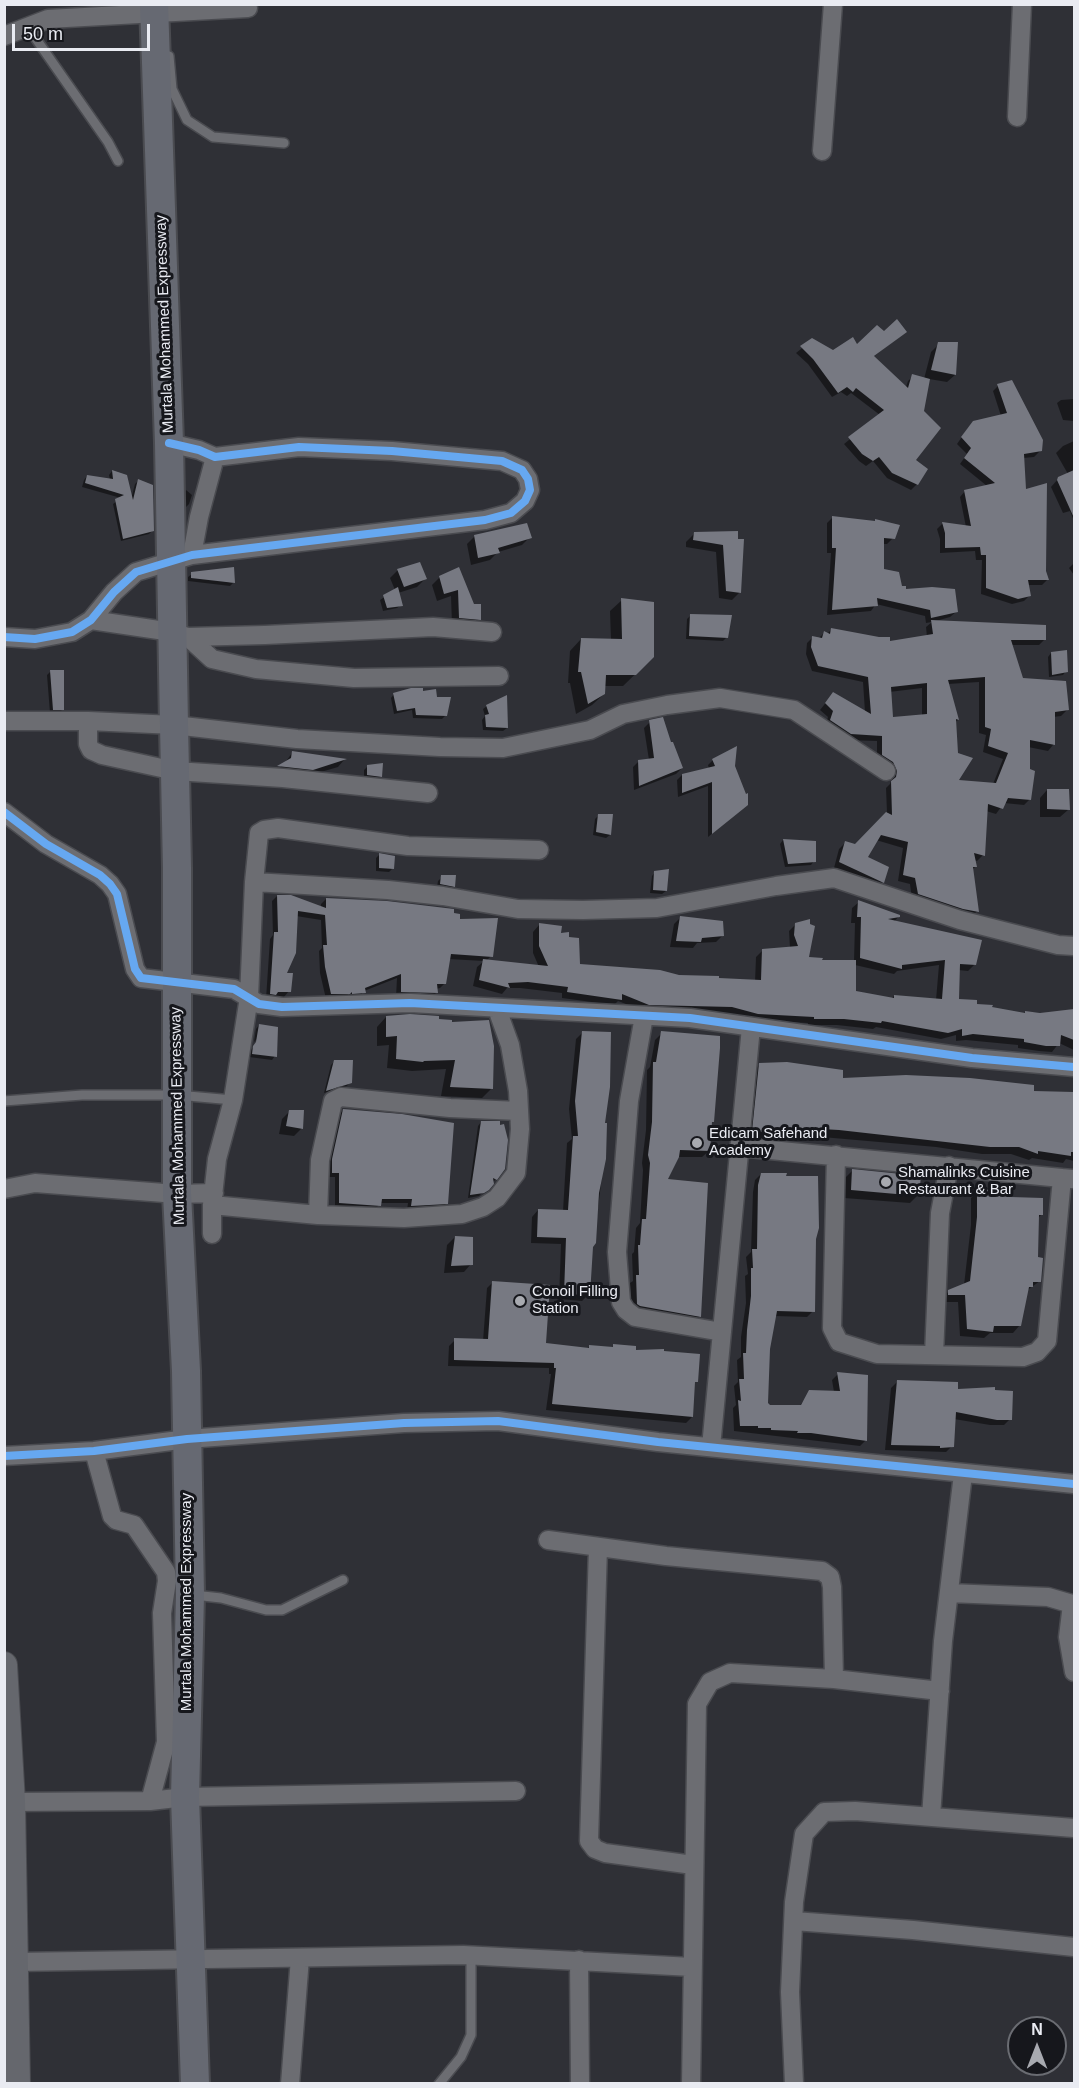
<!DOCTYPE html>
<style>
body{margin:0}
#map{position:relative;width:1079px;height:2088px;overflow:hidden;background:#2f3036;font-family:Arial,sans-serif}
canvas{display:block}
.frame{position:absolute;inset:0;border:6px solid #e9ebf2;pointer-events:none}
.north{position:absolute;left:1007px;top:2016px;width:60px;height:60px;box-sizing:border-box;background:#16171c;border:2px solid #6a6c72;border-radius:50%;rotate:0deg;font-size:16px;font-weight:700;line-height:24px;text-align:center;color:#e9ebf2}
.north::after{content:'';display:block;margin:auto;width:21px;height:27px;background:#a8aab0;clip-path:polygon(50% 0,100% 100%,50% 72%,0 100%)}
.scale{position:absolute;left:12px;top:24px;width:138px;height:27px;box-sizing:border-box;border:3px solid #e9ebf2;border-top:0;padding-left:8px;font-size:18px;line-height:21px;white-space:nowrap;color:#e9ebf2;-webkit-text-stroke:4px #16171c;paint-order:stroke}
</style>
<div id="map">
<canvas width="1079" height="2088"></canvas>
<div class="frame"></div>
<div class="north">N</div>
<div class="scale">50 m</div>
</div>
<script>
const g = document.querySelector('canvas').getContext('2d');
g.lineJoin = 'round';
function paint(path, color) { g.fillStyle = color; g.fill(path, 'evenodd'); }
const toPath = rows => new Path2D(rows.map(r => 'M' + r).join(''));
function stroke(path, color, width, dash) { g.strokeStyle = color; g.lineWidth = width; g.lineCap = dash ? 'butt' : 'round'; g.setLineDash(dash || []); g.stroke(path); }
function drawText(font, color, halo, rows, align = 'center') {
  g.font = font + ' Arial,sans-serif'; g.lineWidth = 6; g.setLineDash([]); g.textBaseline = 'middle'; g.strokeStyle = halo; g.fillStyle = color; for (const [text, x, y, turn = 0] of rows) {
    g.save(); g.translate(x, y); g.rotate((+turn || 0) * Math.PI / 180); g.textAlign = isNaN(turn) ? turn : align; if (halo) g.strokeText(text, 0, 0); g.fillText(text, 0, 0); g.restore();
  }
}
paint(toPath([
 [884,333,899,337,873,357,906,387,908,381,913,376,924,379,931,352,939,344,956,344,955,375,947,382,929,379,913,460,917,484,911,490,887,478,873,461,866,466,859,461,844,444,880,415,851,393,847,396,841,392,832,397,808,364,796,353,812,340,833,352,856,346],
 [998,386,1042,440,1040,451,1034,457,1023,458,1024,491,1047,580,1042,585,1027,585,1029,596,1024,601,1012,604,981,594,982,560,976,560,975,551,940,553,940,539,937,529,942,524,966,527,960,497,965,491,987,486,960,464,967,454,957,444,968,428,1001,416,993,391],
 [1074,399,1074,421,1063,420,1057,403,1061,400],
 [1074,441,1074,521,1070,511,1063,513,1051,487,1058,479,1068,474,1056,453,1063,446],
 [112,471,126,476,131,499,135,484,138,481,153,530,149,534,121,541,113,504,121,498,82,487,84,480,87,476,110,480,109,475],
 [186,490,192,495,189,504,184,509,183,493],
 [832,518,893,538,887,544,882,544,882,570,905,590,956,612,950,617,936,621,1045,639,1039,645,1011,645,1022,680,1067,710,1061,716,1053,717,1053,745,1048,751,1028,747,1030,799,1024,805,1004,803,996,814,986,811,983,855,977,861,974,860,975,867,971,871,977,911,971,917,912,900,910,884,898,881,903,848,876,840,866,858,882,882,877,888,834,868,839,849,845,843,855,845,887,813,886,788,890,784,892,778,887,768,877,761,877,741,845,740,825,727,828,717,820,710,828,700,865,712,863,682,812,671,806,654,807,643,813,637,818,639,824,633,827,634,831,630,888,643,927,637,926,627,932,622,926,623,925,616,876,604,871,611,827,615,831,553,827,553,827,523],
 [979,682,979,733,986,735,983,752,1003,759,993,784,956,781,954,723,958,720,948,684],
 [922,688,922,716,892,719,889,692],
 [736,533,740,592,732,600,719,598,716,552,686,547,686,542,694,534],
 [475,536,530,537,522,545,498,552,490,560,471,565,467,544],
 [1074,563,1074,575,1069,568],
 [458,569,479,619,471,627,452,625,451,596,437,601,432,585,440,577],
 [398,570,425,579,417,587,398,593,401,605,397,608,383,611,380,600,395,590,390,578],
 [192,574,233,583,230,586,188,581,188,577],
 [622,600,653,657,623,686,604,686,604,694,592,705,576,714,570,683,568,683,570,651,581,639,611,640,610,611],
 [690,616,727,637,723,641,686,639,687,619],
 [1051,653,1066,671,1063,675,1049,677,1048,657],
 [50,672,63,709,59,713,50,713,47,675],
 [421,693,436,698,446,715,442,719,413,718,412,710,394,714,391,698,394,694],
 [487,706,507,728,503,731,483,730,482,720,485,716,483,709],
 [650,722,670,743,682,768,676,774,634,790,633,767,639,761,649,760,644,728],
 [292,753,344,760,338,767,304,777,271,774,284,764],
 [713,760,734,766,741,810,708,837,708,786,678,797,677,780,682,775,709,769,708,765],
 [367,767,381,776,377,780,364,778,364,770],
 [1047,790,1068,810,1060,817,1040,817,1040,798],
 [599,815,610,835,606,838,593,835,595,819],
 [783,840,814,843,814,861,811,865,785,867,780,844],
 [379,855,392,869,389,872,376,871,376,858],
 [655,872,666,891,662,894,650,893,652,876],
 [442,877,454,886,451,890,437,887,438,881],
 [277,896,321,908,321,904,326,899,453,915,491,956,486,961,539,967,533,953,533,932,539,925,559,934,578,966,679,976,755,982,756,957,763,950,790,948,789,931,796,924,807,958,821,961,854,961,855,923,851,923,852,908,859,902,899,916,894,922,975,964,968,971,958,970,957,1001,1024,1014,1025,1012,1074,1015,1074,1050,1059,1043,1052,1052,1039,1051,1018,1048,1018,1045,966,1040,956,1041,956,1035,941,1039,876,1027,873,1029,837,1025,808,1025,808,1023,751,1020,725,1013,642,1010,618,1001,614,1005,562,998,562,993,520,988,507,988,502,994,473,986,477,967,484,961,448,959,445,983,440,988,436,989,436,993,431,998,396,997,397,978,364,991,359,998,348,998,349,994,343,998,326,999,320,973,319,951,322,948,321,920,296,916,284,974,289,991,284,997,273,996,270,999,266,999,270,939,273,935,272,901],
 [855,965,894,974,897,971,939,965,936,1000,894,996,891,999,855,992],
 [681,917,723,935,716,942,697,943,693,948,670,947,674,924],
 [386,1017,438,1020,491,1089,482,1098,441,1096,446,1069,412,1071,387,1068,389,1045,377,1046,377,1027],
 [259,1025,275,1056,272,1060,249,1057,250,1051,259,1041,257,1039,254,1042,256,1029],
 [583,1032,603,1125,604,1159,594,1242,591,1246,589,1294,582,1301,559,1299,561,1244,531,1243,532,1217,538,1210,563,1211,567,1143,572,1139,569,1109,576,1039],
 [662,1033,710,1123,709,1151,702,1157,677,1157,666,1181,700,1316,693,1323,631,1311,630,1283,633,1281,632,1254,634,1252,636,1228,640,1223,643,1170,642,1163,646,1130,647,1070,650,1067,655,1040],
 [335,1061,350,1082,347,1086,324,1093,331,1065],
 [759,1065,841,1079,1032,1093,1074,1092,1074,1161,1066,1159,1063,1163,1032,1158,1029,1160,1011,1154,982,1154,936,1147,799,1135,794,1140,746,1138,752,1072],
 [343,1110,447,1203,442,1208,407,1210,408,1203,380,1203,375,1210,335,1207,335,1177,328,1177,328,1165,339,1115],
 [290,1111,302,1128,294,1136,279,1134,282,1119],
 [481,1122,496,1179,479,1196,468,1198,478,1126],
 [852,1171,918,1195,910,1203,844,1198,844,1179],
 [761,1174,814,1239,813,1311,807,1317,775,1316,769,1349,766,1404,769,1407,799,1407,810,1392,834,1392,832,1380,838,1374,866,1440,860,1446,734,1431,733,1408,736,1405,734,1386,738,1382,737,1360,741,1357,741,1337,746,1303,745,1276,748,1274,746,1257,751,1252,753,1192,755,1180],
 [978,1191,1009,1199,1042,1214,1035,1221,1040,1281,1026,1291,1020,1325,1013,1333,990,1333,984,1338,960,1336,958,1302,941,1302,942,1299,949,1291,964,1285,971,1225,971,1198],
 [455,1237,471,1264,464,1272,444,1273,447,1245],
 [493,1282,544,1344,587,1349,590,1346,611,1348,614,1346,634,1352,696,1381,693,1384,692,1417,686,1423,546,1410,551,1374,549,1374,549,1368,448,1366,449,1346,455,1340,483,1341,487,1288],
 [897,1382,957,1390,1010,1419,1004,1425,990,1425,954,1419,952,1446,946,1452,885,1450,891,1388]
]), '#0007');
paint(toPath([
 [897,319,907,332,874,356,908,388,912,374,930,379,924,411,941,428,916,460,928,469,918,485,892,473,879,457,873,461,862,454,848,437,884,410,856,388,853,392,847,387,838,393,813,359,800,346,812,338,833,350,853,337,857,344,877,325,884,331],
 [938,342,958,342,956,375,931,370],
 [1012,380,1043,440,1042,451,1024,454,1026,489,1047,483,1046,571,1049,580,1028,580,1031,596,1018,599,986,588,986,555,981,555,980,547,945,548,945,533,942,522,971,526,964,490,995,483,964,458,971,448,961,437,973,421,1007,413,997,384],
 [112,470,127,475,133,500,138,479,153,485,154,531,123,539,115,499,124,495,85,483,87,475,113,479],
 [1074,470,1074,518,1057,480,1058,477],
 [832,516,875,521,875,519,900,525,895,539,884,538,884,569,899,572,902,586,906,586,906,589,932,587,955,589,958,612,931,618,930,610,877,598,878,606,832,610,836,548,832,548],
 [527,523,532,538,498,548,500,553,478,558,474,535],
 [738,531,738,539,744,539,741,593,726,591,723,545,693,540,694,532],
 [420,562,427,579,404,587,397,569],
 [234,567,235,583,191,578,191,572],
 [459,567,474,604,481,604,481,620,459,618,458,590,444,594,439,576],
 [398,587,403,606,387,608,383,595],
 [621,598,654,602,654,657,636,675,606,675,605,694,588,704,581,672,578,672,581,638,622,639],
 [690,614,732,615,728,638,689,636],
 [931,620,1046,625,1046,640,1011,640,1023,678,1066,681,1069,710,1055,712,1055,745,1030,740,1030,769,1035,771,1031,800,1008,798,1003,809,988,804,985,856,974,853,977,867,973,867,979,912,963,909,918,894,915,878,903,875,908,842,881,835,868,857,889,867,884,883,839,862,845,841,855,844,886,812,892,815,891,781,896,777,897,771,893,762,882,755,882,736,851,734,830,720,833,711,825,703,833,692,871,714,868,677,818,666,811,647,812,636,822,638,824,631,830,634,831,628,879,637,890,637,890,641,933,634],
 [985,677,985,727,991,729,988,746,1008,753,996,783,959,780,973,758,958,753,956,719,959,720,948,680],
 [927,683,927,714,893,717,891,687],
 [1067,650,1068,672,1052,675,1051,652],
 [50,670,64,670,64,710,53,710],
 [411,688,423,688,423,691,436,689,437,697,451,697,447,716,416,715,415,708,397,711,393,693],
 [507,695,508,728,486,727,485,715,489,714,486,705],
 [663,717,671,742,673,742,683,768,639,786,638,760,654,758,649,720],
 [737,746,735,766,746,794,748,793,748,805,712,834,712,782,682,793,682,774,715,766,712,759],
 [292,751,347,759,313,770,277,766,291,758],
 [383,763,382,777,367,775,367,765],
 [1047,789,1069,789,1070,810,1047,809],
 [598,814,613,814,611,835,596,832],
 [783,839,816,841,816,862,788,864],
 [379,853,395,856,394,869,379,868],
 [669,869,667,891,653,890,654,871],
 [441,875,456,875,455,887,440,884],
 [277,895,291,895,326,908,326,898,387,901,454,909,454,913,460,914,460,919,498,918,493,957,451,954,446,984,437,984,438,993,401,992,401,974,365,988,366,993,352,994,352,992,350,994,331,994,325,967,323,945,327,945,325,915,298,911,296,953,287,973,293,973,291,992,278,992,276,995,270,994,274,932,278,932],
 [858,900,900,915,900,917,888,919,982,940,976,965,960,964,959,999,977,1000,977,1004,993,1005,992,1007,1025,1013,1025,1011,1040,1013,1074,1009,1074,1040,1061,1035,1060,1046,1046,1046,1024,1042,1024,1039,973,1034,962,1036,962,1029,948,1033,882,1021,881,1023,844,1019,814,1019,814,1017,758,1014,732,1007,649,1005,622,994,622,1000,567,992,568,987,528,982,508,983,510,988,479,980,483,959,548,966,539,946,539,923,562,926,561,933,569,932,569,937,579,938,580,964,660,970,679,975,719,976,719,978,761,980,762,949,798,946,794,935,795,923,810,919,810,924,815,926,809,957,823,958,822,960,856,960,856,991,894,998,894,995,942,999,945,960,902,965,902,969,860,958,861,917,857,917],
 [680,916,723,921,724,936,702,938,701,942,676,941],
 [410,1014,439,1016,439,1019,452,1020,452,1022,489,1020,494,1046,493,1089,450,1087,455,1060,424,1061,423,1062,396,1059,397,1036,386,1037,386,1016],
 [259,1024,278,1027,277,1057,252,1054,253,1046,256,1042],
 [582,1031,611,1032,610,1087,605,1123,607,1123,606,1159,599,1193,596,1243,593,1247,590,1295,564,1294,566,1238,537,1237,538,1209,568,1210,573,1136,578,1136,575,1101],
 [661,1031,720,1036,720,1048,714,1122,712,1122,710,1151,680,1150,679,1157,668,1179,708,1183,701,1317,640,1306,637,1304,636,1275,639,1275,638,1245,640,1245,642,1219,646,1219,650,1163,648,1155,652,1122,653,1062,656,1062],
 [334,1060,353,1060,352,1083,326,1091],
 [787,1062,843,1070,843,1078,906,1075,970,1078,1034,1085,1034,1091,1074,1092,1074,1152,1071,1152,1071,1156,1038,1151,1038,1154,1019,1147,990,1147,839,1130,804,1128,803,1133,788,1132,788,1134,752,1131,759,1063],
 [343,1109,402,1114,454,1123,448,1204,411,1206,412,1199,382,1199,381,1206,339,1203,339,1173,332,1173,332,1159],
 [289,1110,304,1110,303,1129,286,1126],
 [481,1121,500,1121,500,1125,504,1124,508,1140,505,1169,497,1180,493,1178,494,1184,489,1190,484,1193,470,1195],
 [852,1169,921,1176,919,1196,851,1190],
 [761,1173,787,1173,786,1176,818,1176,819,1228,816,1239,815,1312,777,1311,770,1349,768,1403,770,1405,801,1405,809,1390,840,1391,837,1372,868,1375,867,1441,811,1433,797,1433,798,1431,771,1430,771,1428,758,1428,758,1426,740,1426,738,1400,741,1401,739,1379,744,1379,743,1353,746,1353,747,1330,751,1296,751,1268,753,1268,752,1249,757,1249,758,1185],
 [977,1189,1011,1191,1011,1197,1043,1198,1043,1215,1039,1215,1038,1257,1043,1258,1041,1282,1033,1282,1033,1287,1029,1287,1021,1326,994,1326,993,1332,967,1329,965,1295,948,1295,948,1290,970,1281,977,1217],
 [455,1236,473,1237,473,1265,451,1266],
 [492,1281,550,1285,546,1343,589,1348,589,1345,613,1347,613,1344,636,1346,636,1350,664,1349,664,1351,700,1354,698,1382,695,1382,693,1417,552,1404,556,1368,554,1368,554,1363,454,1360,454,1338,488,1339],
 [897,1380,958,1382,958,1389,995,1387,995,1390,1013,1391,1012,1420,997,1420,956,1412,954,1447,940,1448,940,1446,891,1445]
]), '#777982');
const service = toPath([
 [27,26,108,142,118,161],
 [169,56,172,89,187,120,213,137,284,143],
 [4,1101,82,1095,177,1095,233,1100],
 [194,1595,221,1598,266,1610,282,1610,343,1580],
 [439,2084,461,2057,471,2035,471,1955]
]);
const minor = toPath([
 [4,36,48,19,248,8],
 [1017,117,1022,4],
 [822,151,833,4],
 [192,555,199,517,215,457],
 [91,620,172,632,188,637,265,635,433,627,492,632],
 [4,637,35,639,72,632,91,620,114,592,136,572,192,555,485,520,511,513,525,501,530,490,528,479,522,470,502,461,392,451,299,447,215,457,199,450,169,443],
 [188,637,212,659,256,669,354,678,499,676],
 [4,721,88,721,174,725,297,739,440,747,503,748,590,730,623,714,667,705,720,698,794,710,886,771],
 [88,721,88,744,91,750,102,755,175,771,283,778,428,793],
 [4,812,46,844,100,875,110,884,117,894,135,969,141,978,234,989,259,1004,282,1007,410,1003,690,1018,972,1058,1074,1067],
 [254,882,388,890,443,896,518,909,583,910,657,908,776,886,834,878,960,920,1058,945,1074,946],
 [644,1016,629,1101,622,1191,617,1252,621,1302,626,1310,635,1317,722,1332],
 [739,1147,1072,1179],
 [836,1155,832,1328,839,1342,877,1354,1023,1357,1037,1352,1047,1341,1062,1178],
 [4,1189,35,1183,177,1194,214,1193],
 [212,1205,318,1215,404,1218,462,1214,483,1207,497,1198,516,1173,520,1129,518,1091,510,1045,497,1009],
 [318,1215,320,1160,333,1101,341,1097,450,1108,519,1111],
 [212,1234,212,1205,217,1159,233,1100,249,997,254,882,259,833,264,830,278,828,408,846,539,850],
 [934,1355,940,1213,949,1166],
 [711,1447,751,1027],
 [94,1451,112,1516,116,1520,134,1525,166,1572,167,1581,162,1613,166,1742,150,1801],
 [4,1456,94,1451,187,1439,404,1423,498,1421,658,1442,1074,1484],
 [548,1540,666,1556,822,1571,830,1577,832,1587,834,1679],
 [598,1547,589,1841,595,1849,605,1853,693,1865],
 [949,1593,1048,1597,1072,1604,1068,1637,1074,1672],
 [12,1802,150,1801,185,1797,516,1791],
 [931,1817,943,1641,963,1474],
 [794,1921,913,1930,1074,1947],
 [579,1960,580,2084],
 [15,1962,463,1955,692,1967],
 [290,2084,300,1958],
 [691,2084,697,1704,710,1682,730,1673,834,1679,940,1691],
 [794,2084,790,1992,794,1902,804,1834,824,1812,855,1811,1074,1828]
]);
const secondary = toPath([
 [4,1665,12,1802,17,2084]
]);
const primary = toPath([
 [154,4,169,443,174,725,177,868,177,1194,186,1371,190,1595,185,1797,195,2084]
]);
stroke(service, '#4a4b50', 12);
stroke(minor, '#4a4b50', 21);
stroke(secondary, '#4a4b50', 28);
stroke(primary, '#4a4b50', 32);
stroke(service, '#6c6d72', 9);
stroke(minor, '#6c6d72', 18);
stroke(secondary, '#65676d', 26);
stroke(primary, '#666972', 28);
stroke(toPath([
 [4,637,35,639,72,632,91,620,114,592,136,572,192,555,485,520,511,513,525,501,530,490,528,479,522,470,502,461,392,451,299,447,215,457,199,450,169,443],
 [4,812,46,844,100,875,110,884,117,894,135,969,141,978,234,989,259,1004,282,1007,410,1003,690,1018,972,1058,1074,1067],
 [4,1456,94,1451,187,1439,404,1423,498,1421,658,1442,1074,1484]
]), '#66a8f1', 8);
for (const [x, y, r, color] of [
 [697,1143,6,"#a8aab0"],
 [886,1182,6,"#a8aab0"],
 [520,1301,6,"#a8aab0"]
]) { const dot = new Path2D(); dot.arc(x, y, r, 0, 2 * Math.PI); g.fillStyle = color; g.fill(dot); stroke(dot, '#16171c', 2); }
drawText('15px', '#e9ebf2', '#16171c', [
 ["Murtala Mohammed Expressway",165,324,-92],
 ["Murtala Mohammed Expressway",178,1116,-91],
 ["Murtala Mohammed Expressway",187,1602,-90]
]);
drawText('15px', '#e9ebf2', '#16171c', [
 ["Edicam Safehand",709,1134],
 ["Academy",709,1151],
 ["Shamalinks Cuisine",898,1173],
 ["Restaurant & Bar",898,1190],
 ["Conoil Filling",532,1292],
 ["Station",532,1309]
], 'left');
</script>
